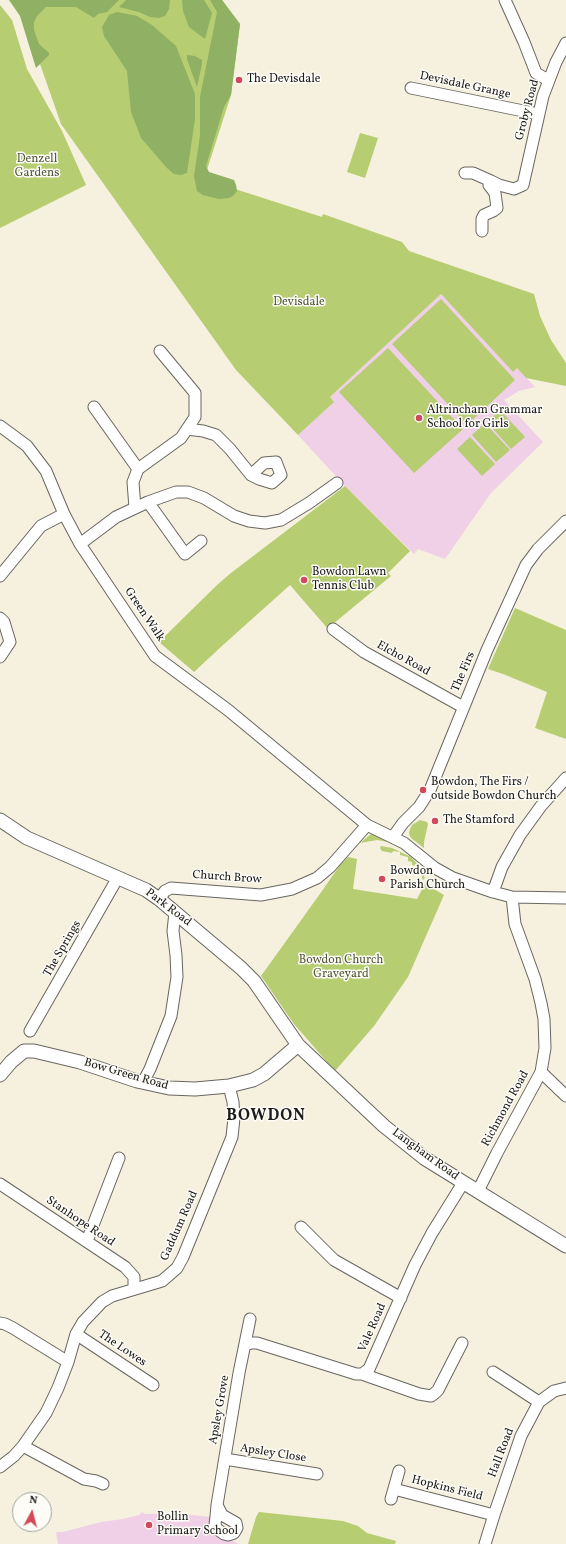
<!DOCTYPE html>
<style>
body{margin:0}
#map{position:relative;width:566px;height:1544px;overflow:hidden;background:#f6f0de;font-family:Vollkorn,serif}
canvas{display:block}
.north{position:absolute;left:12px;top:1492px;width:40px;height:40px;box-sizing:border-box;background:#fdfcf7;border:1px solid #a3a29f;border-radius:50%;rotate:7deg;font-size:11px;font-weight:700;line-height:16px;text-align:center;color:#1c1c1c}
.north::after{content:'';display:block;margin:auto;width:14px;height:18px;background:#d1495b;clip-path:polygon(50% 0,100% 100%,50% 72%,0 100%)}
</style>
<div id="map">
<canvas width="566" height="1544"></canvas>
<div class="north">N</div>
</div>
<script>
const g = document.querySelector('canvas').getContext('2d');
g.lineJoin = 'round';
function paint(path, color) { g.fillStyle = color; g.fill(path, 'evenodd'); }
const toPath = rows => new Path2D(rows.map(r => 'M' + r).join(''));
function stroke(path, color, width, dash) { g.strokeStyle = color; g.lineWidth = width; g.lineCap = dash ? 'butt' : 'round'; g.setLineDash(dash || []); g.stroke(path); }
function drawText(font, color, halo, rows, align = 'center') {
  g.font = font + ' Vollkorn,serif'; g.lineWidth = 3; g.setLineDash([]); g.textBaseline = 'middle'; g.strokeStyle = halo; g.fillStyle = color; for (const [text, x, y, turn = 0] of rows) {
    g.save(); g.translate(x, y); g.rotate((+turn || 0) * Math.PI / 180); g.textAlign = isNaN(turn) ? turn : align; if (halo) g.strokeText(text, 0, 0); g.fillText(text, 0, 0); g.restore();
  }
}
paint(toPath([
 [441,294,513,372,517,368,535,387,519,391,504,400,543,442,491,493,445,559,418,549,414,554,345,486,298,435,333,402,330,397],
 [142,1512,145,1514,173,1513,211,1517,208,1529,239,1544,58,1544,56,1532,63,1532,101,1522,123,1519,139,1515]
]), '#efd0e6');
paint(toPath([
 [13,0,222,0,240,24,231,95,204,179,322,217,323,214,402,242,409,251,534,294,540,316,551,340,566,363,566,386,526,378,517,368,513,372,441,294,330,397,334,402,298,435,236,370,61,124,40,64,24,14],
 [0,5,12,20,27,69,62,131,86,185,0,228],
 [360,133,378,138,365,178,347,172],
 [441,299,515,380,467,425,392,344],
 [388,348,463,429,414,473,339,392],
 [500,410,525,437,511,449,487,422],
 [485,423,510,450,496,462,472,435],
 [470,437,495,464,482,476,457,449],
 [345,486,410,551,388,573,391,576,333,624,328,629,290,585,223,645,194,672,159,642,217,585,231,573],
 [515,608,566,630,566,739,535,728,547,692,503,674,488,669],
 [420,820,427,822,428,824,424,842,424,848,411,838,409,834,410,829,412,825],
 [371,834,375,834,394,843,377,840,360,843],
 [381,846,392,848,411,857,419,866,425,878,423,880,421,874,416,869,417,866,412,865,412,862,408,861,408,857,400,855,400,852,393,851,392,853,382,851,380,848],
 [348,857,357,859,353,889,417,899,426,882,427,885,444,895,408,977,374,1026,335,1071,294,1024,261,976,322,891,340,865],
 [259,1512,343,1521,358,1526,367,1533,396,1541,395,1544,248,1544,256,1517]
]), '#b6cd72');
paint(toPath([
 [9,0,119,0,107,12,98,14,94,18,76,7,46,7,37,16,34,22,34,30,39,44,49,53,49,55,36,68,20,16],
 [126,0,170,0,169,9,165,16,159,18,150,17,139,12,119,7],
 [182,0,204,0,212,13,205,39,189,27,183,11],
 [210,0,222,0,240,24,231,95,224,107,206,166,209,172,234,180,236,185,237,191,233,196,229,198,219,199,203,195,197,191,194,176,200,136,200,97,217,12],
 [117,12,137,16,152,25,176,46,195,94,195,119,187,173,181,175,174,174,167,168,141,138,131,112,127,71,104,36,102,27,109,15],
 [187,55,195,56,202,60,202,64,197,87,187,59]
]), '#90b064');
const minor = toPath([
 [505,0,524,42,536,73,548,80],
 [411,88,538,114],
 [465,173,473,173,491,181],
 [482,231,482,219,484,215,493,211,497,208,495,193,489,185,491,181,499,185,514,189,523,185,543,96,556,62,566,43],
 [94,407,138,469],
 [0,426,27,446,46,471,64,514,80,544,155,656,228,710,367,825,404,843,435,868,453,878,493,892,512,897,566,898],
 [187,429,203,431,216,435,230,449,251,475,259,479,272,483,281,475,276,462,264,463,251,475],
 [148,502,185,554,201,541],
 [135,508,133,482,138,469,181,438,195,417,195,393,160,351],
 [80,544,116,517,148,502,176,492,188,492,204,498,234,516,249,521,265,523,281,520,309,503,337,483],
 [0,576,41,526,64,514],
 [0,618,4,622,10,642,0,657],
 [333,629,364,652,463,707],
 [393,837,403,823,419,807,430,790,487,650,526,565,538,549,566,521],
 [493,892,502,867,520,835,541,806,566,778],
 [159,899,165,891,171,888,261,895,292,889,317,878,330,867,367,825],
 [30,1031,117,879],
 [541,1072,566,1096],
 [143,1082,150,1069,171,1016,177,977,176,955,173,931,175,912],
 [0,1184,125,1267,134,1277,134,1289],
 [478,1191,497,1153,541,1072,545,1048,544,1019,541,1003,535,979,515,924,512,897],
 [301,1227,334,1260,401,1298],
 [87,1241,119,1158],
 [0,1323,5,1324,13,1328,68,1362],
 [76,1334,153,1385],
 [246,1345,251,1343,257,1343,356,1374,362,1374,369,1369,415,1265,432,1233,463,1183],
 [493,1372,539,1402],
 [362,1374,419,1394,431,1396,435,1393,438,1390,462,1343],
 [23,1446,84,1479,96,1481,103,1484],
 [225,1459,317,1474],
 [0,1467,14,1456,23,1446,46,1413,58,1388,68,1362,76,1334,83,1322,102,1302,112,1296,162,1281,177,1268,183,1257,232,1137,234,1118,233,1102,229,1086],
 [394,1489,494,1515],
 [391,1499,399,1471],
 [217,1505,222,1515,236,1523,237,1528,234,1533,228,1535,224,1534,217,1529,215,1525,216,1516,217,1505,239,1373,250,1319],
 [485,1544,494,1515,521,1436,539,1402,554,1391,566,1388]
]);
const major = toPath([
 [0,820,27,838,146,890,159,899,241,968,254,981,298,1045,384,1126,424,1158,566,1246],
 [0,1075,11,1062,24,1051,34,1051,80,1062,137,1081,169,1088,195,1089,229,1086,253,1080,264,1074,298,1045]
]);
stroke(minor, '#686660', 13);
stroke(major, '#686660', 15);
stroke(minor, '#fff', 11);
stroke(major, '#fff', 13);
for (const [x, y, r, color] of [
 [239,80,4,"#d1495b"],
 [419,418,4,"#d1495b"],
 [304,580,4,"#d1495b"],
 [423,790,4,"#d1495b"],
 [435,821,4,"#d1495b"],
 [382,879,4,"#d1495b"],
 [149,1525,4,"#d1495b"]
]) { const dot = new Path2D(); dot.arc(x, y, r, 0, 2 * Math.PI); g.fillStyle = color; g.fill(dot); stroke(dot, '#fdfcf7', 1.5); }
drawText('12px', '#1c1c1c', '#fdfcf7', [
 ["The Devisdale",247,80],
 ["Altrincham Grammar",427,411],
 ["School for Girls",427,425],
 ["Bowdon Lawn",312,573],
 ["Tennis Club",312,587],
 ["Bowdon, The Firs /",431,783],
 ["outside Bowdon Church",431,797],
 ["The Stamford",443,821],
 ["Bowdon",390,872],
 ["Parish Church",390,886],
 ["Bollin",157,1518],
 ["Primary School",157,1532]
], 'left');
drawText('12px', '#1c1c1c', '#fdfcf7', [
 ["Devisdale Grange",465,86,12],
 ["Groby Road",528,110,-75],
 ["Green Walk",144,615,56],
 ["Elcho Road",403,659,29],
 ["The Firs",464,672,-67],
 ["Church Brow",227,878,4],
 ["Park Road",168,908,37],
 ["The Springs",63,949,-60],
 ["Bow Green Road",126,1075,16],
 ["Richmond Road",506,1109,-61],
 ["Langham Road",425,1155,36],
 ["Stanhope Road",80,1222,34],
 ["Gaddum Road",180,1226,-66],
 ["Vale Road",373,1328,-66],
 ["The Lowes",122,1349,34],
 ["Apsley Grove",220,1410,-80],
 ["Hall Road",502,1453,-69],
 ["Apsley Close",273,1454,9],
 ["Hopkins Field",447,1489,14]
]);
drawText('12px', '#525a3a', '#fdfcf7', [
 ["Denzell",37,160],
 ["Gardens",37,174],
 ["Devisdale",299,303],
 ["Bowdon Church",341,961],
 ["Graveyard",341,975]
]);
g.letterSpacing = '1px';
drawText('bold 16px', '#1c1c1c', '#fdfcf7', [
 ["BOWDON",266,1117]
]);
g.letterSpacing = '0px';
</script>
